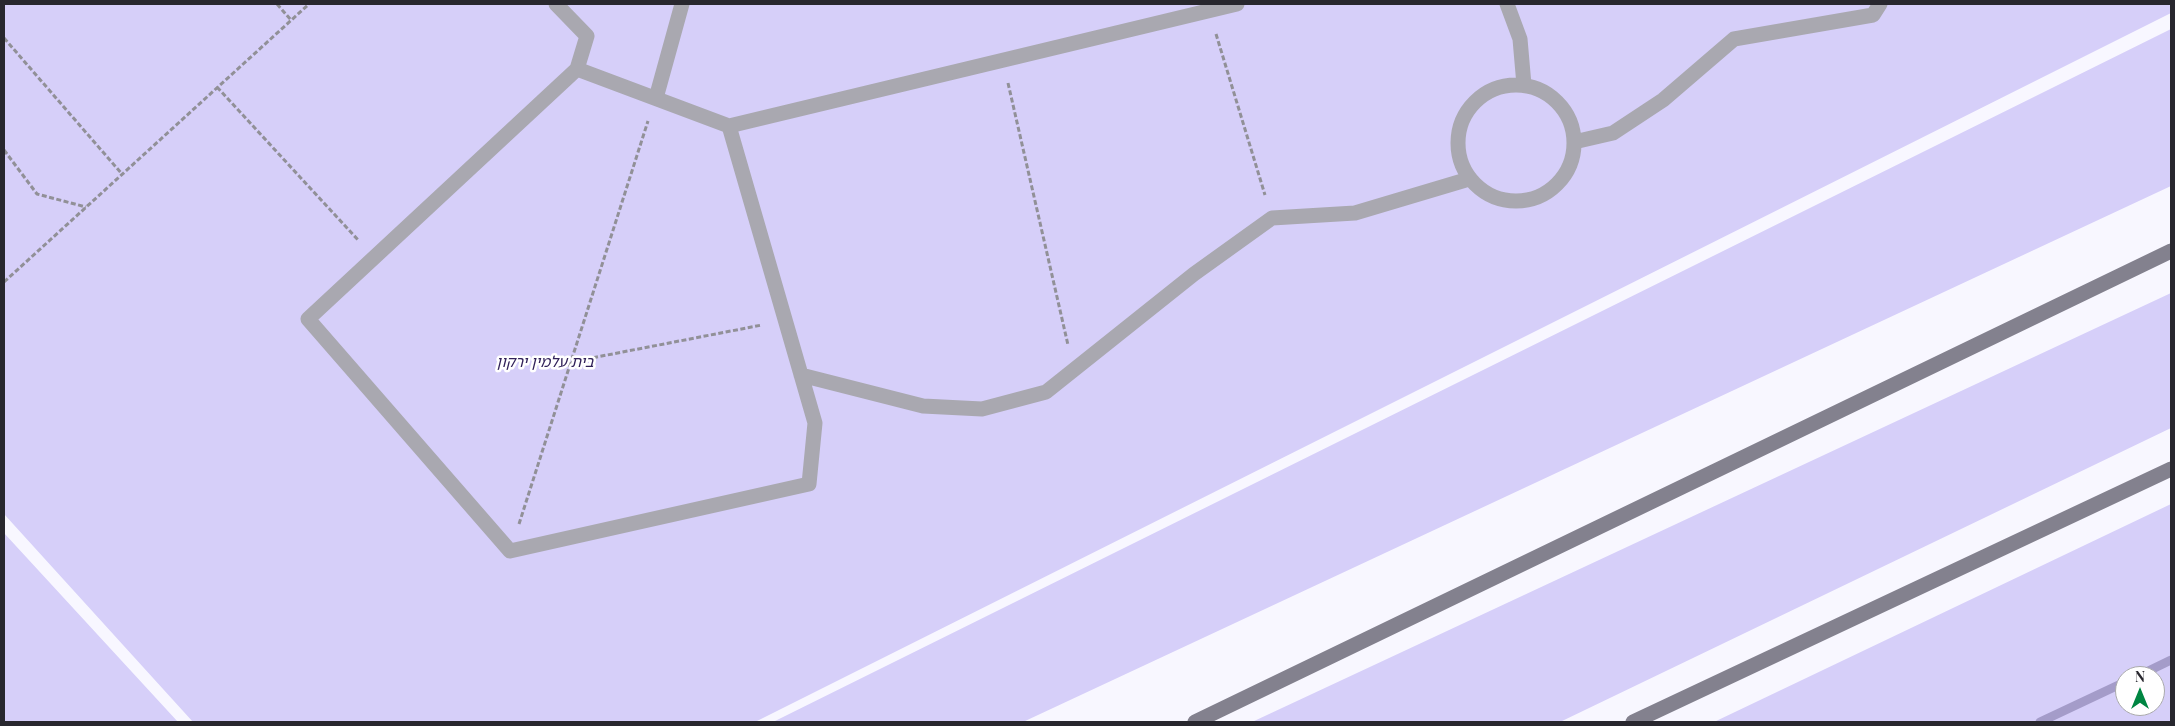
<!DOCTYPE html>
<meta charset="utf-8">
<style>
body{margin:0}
#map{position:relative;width:2175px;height:726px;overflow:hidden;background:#f8f7ff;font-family:"Playfair Display",serif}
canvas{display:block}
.frame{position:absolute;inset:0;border:5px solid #28272e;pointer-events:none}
.north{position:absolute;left:2115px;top:666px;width:50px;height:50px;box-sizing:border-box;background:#fff;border:1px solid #a9a9ab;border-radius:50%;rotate:0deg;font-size:14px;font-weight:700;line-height:20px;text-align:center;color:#28272e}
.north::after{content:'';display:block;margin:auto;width:18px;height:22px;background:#008642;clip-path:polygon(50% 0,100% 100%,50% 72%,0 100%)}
</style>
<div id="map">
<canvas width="2175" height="726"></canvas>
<div class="frame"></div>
<div class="north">N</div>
</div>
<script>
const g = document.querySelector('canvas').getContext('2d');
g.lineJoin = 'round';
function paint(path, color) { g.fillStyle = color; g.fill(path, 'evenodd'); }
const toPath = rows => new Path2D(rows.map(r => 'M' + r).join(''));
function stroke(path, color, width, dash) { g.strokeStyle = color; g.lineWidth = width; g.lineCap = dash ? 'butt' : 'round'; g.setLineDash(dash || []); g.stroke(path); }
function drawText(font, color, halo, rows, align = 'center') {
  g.font = font + ' "Playfair Display","Noto Sans Hebrew",serif'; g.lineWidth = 5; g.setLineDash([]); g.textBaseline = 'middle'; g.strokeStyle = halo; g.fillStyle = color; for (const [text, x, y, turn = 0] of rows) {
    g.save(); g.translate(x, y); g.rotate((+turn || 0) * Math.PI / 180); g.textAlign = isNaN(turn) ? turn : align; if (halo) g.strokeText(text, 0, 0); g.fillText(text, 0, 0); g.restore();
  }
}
paint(toPath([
 [4,4,2171,4,2171,13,755,722,193,722,4,514],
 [2171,29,2171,186,1023,722,773,722],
 [2171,293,2171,428,1560,722,1252,722],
 [2171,504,2171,722,1714,722],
 [2125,676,2155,676,2155,706,2125,706],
 [4,533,178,722,4,722]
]), '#d6cff9');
stroke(toPath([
 [2138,676,2171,660],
 [2040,722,2125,682]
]), '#a49cc9', 9);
stroke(toPath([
 [277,4,291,20],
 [1216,34,1265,195],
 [4,38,122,174],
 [1008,83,1068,345],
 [217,87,359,241],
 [4,150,37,194,86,207],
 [4,282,309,4],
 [571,362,762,325],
 [519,524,648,121]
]), '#919097', 3, [5, 2.5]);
stroke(toPath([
 [556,4,587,36,577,69],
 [1507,4,1520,39,1524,85],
 [577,69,729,126,815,423,809,484,510,551,308,319,577,69],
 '1458 143a58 58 0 1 1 116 0a58 58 0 1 1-116 0Z',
 [656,98,682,4],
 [729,126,1237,4],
 [1574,142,1613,133,1663,100,1734,39,1873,15,1880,4],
 [801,375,923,406,982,409,1046,392,1194,274,1272,218,1355,213,1469,179]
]), '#a9a8b0', 15);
stroke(toPath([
 [1195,722,2171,251],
 [1633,722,2171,469]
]), '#83818e', 15);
drawText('italic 15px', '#32225a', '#fff', [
 ["בית עלמין ירקון",545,362]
]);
</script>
